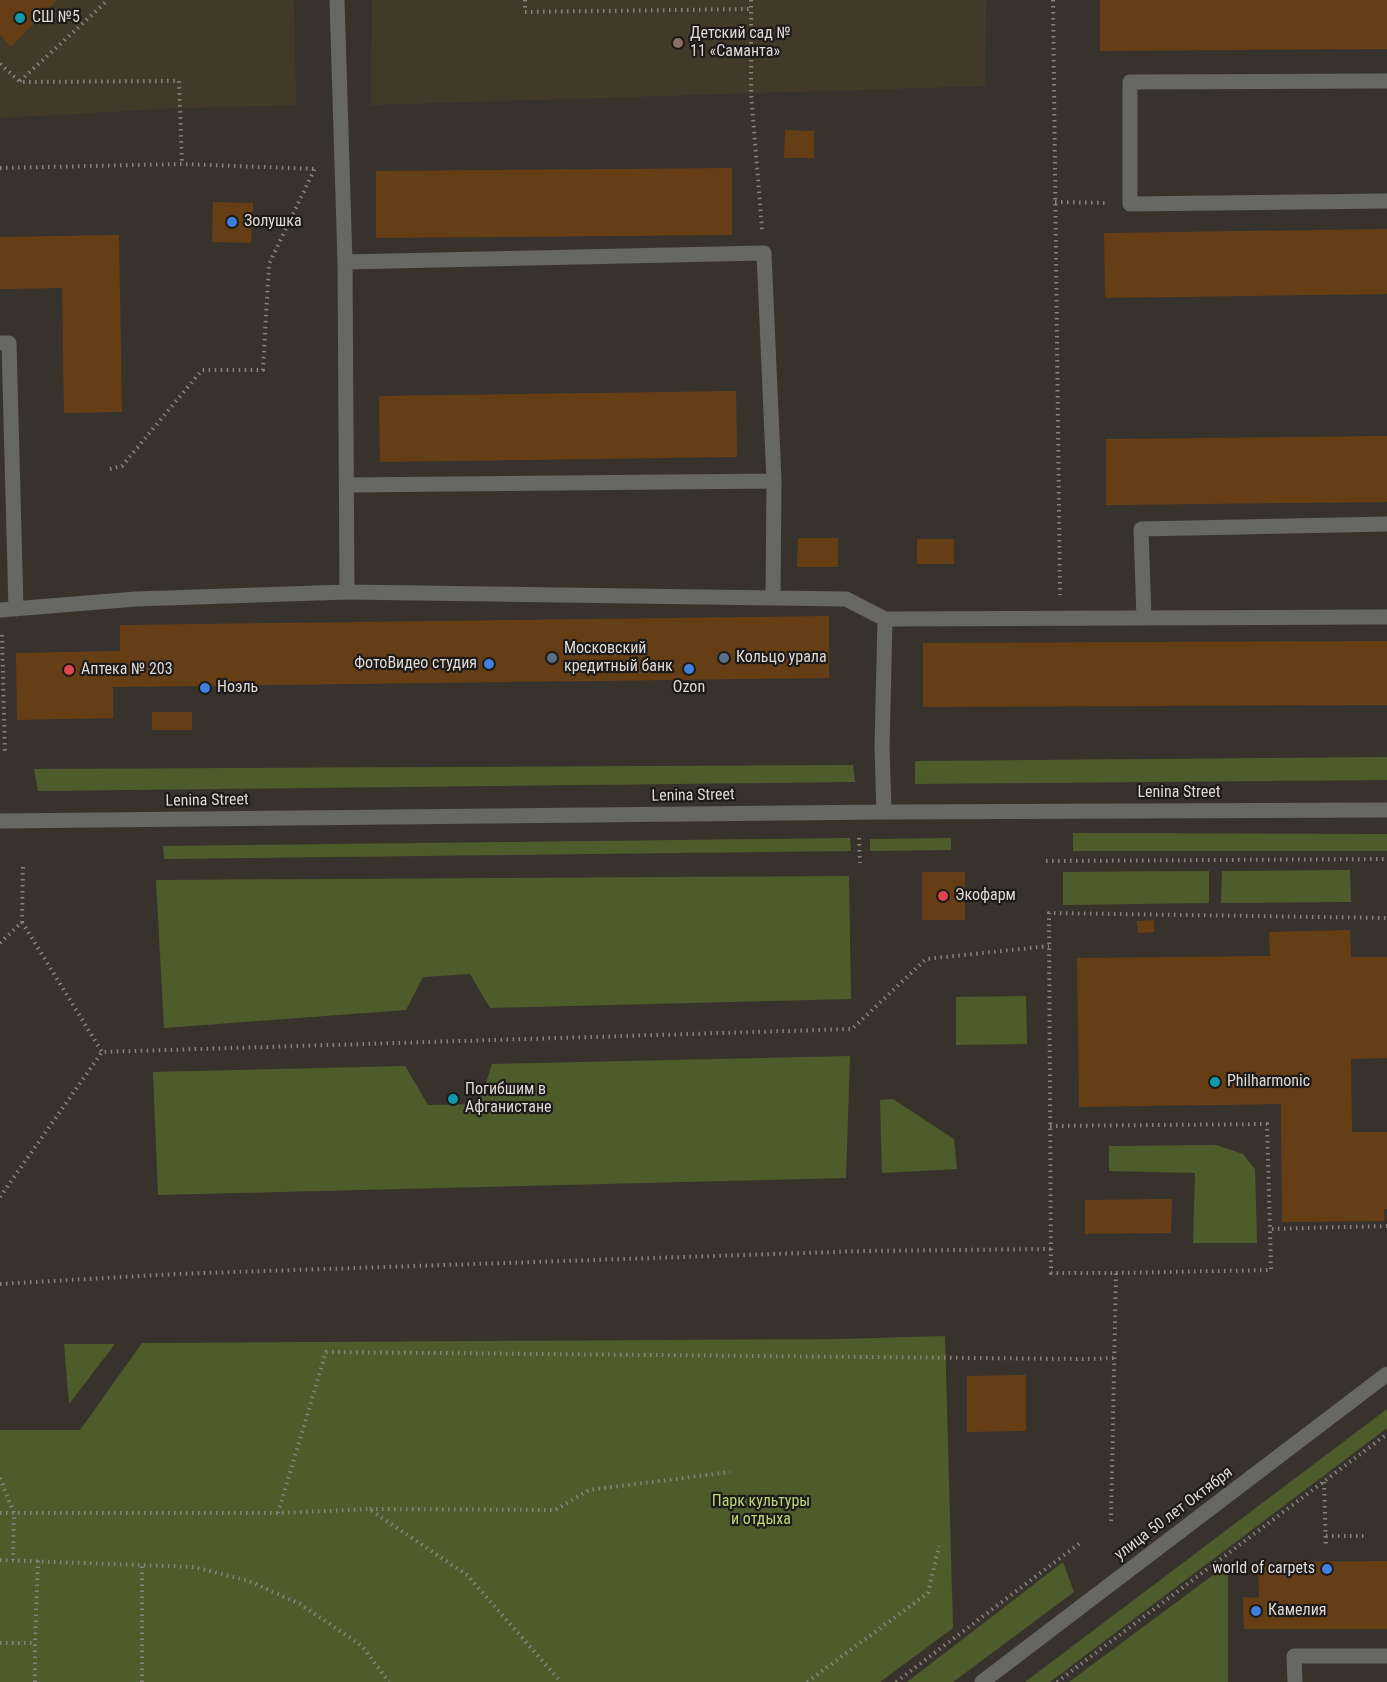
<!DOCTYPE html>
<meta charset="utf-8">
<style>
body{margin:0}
canvas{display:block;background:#38322d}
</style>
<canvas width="1387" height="1682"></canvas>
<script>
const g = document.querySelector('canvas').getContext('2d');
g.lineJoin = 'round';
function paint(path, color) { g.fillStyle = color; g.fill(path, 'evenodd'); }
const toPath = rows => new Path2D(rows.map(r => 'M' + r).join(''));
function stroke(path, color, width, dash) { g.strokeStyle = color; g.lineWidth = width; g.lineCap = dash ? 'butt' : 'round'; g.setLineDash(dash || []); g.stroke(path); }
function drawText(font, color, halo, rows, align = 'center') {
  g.font = font + ' "Roboto Condensed",sans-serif'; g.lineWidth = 4.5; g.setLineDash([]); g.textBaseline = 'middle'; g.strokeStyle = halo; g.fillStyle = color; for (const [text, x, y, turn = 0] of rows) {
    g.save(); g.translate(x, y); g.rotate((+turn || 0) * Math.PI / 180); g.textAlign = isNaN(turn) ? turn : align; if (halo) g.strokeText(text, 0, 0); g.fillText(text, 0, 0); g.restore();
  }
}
paint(toPath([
 [0,0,294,0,296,105,179,108,0,118],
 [372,0,986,0,985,86,371,105]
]), '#423a29');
paint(toPath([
 [1387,757,1387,780,915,784,915,761],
 [853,765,855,782,38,791,34,769],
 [1073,833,1387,834,1387,851,1073,851],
 [850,838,851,851,164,859,163,846],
 [951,838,951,850,870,851,870,839],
 [1350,870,1351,902,1221,903,1222,871],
 [1209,871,1209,903,1063,905,1063,872],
 [849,876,851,999,490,1008,470,974,423,977,406,1010,164,1028,156,880],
 [1026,996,1027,1044,956,1045,956,997],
 [850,1056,846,1178,158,1195,153,1072,405,1066,428,1105,479,1104,492,1064],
 [893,1099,954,1139,957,1169,882,1173,880,1100],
 [1216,1145,1243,1154,1255,1169,1257,1243,1193,1243,1195,1173,1109,1171,1109,1146],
 [945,1336,953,1628,880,1682,0,1682,0,1430,80,1430,142,1343,841,1339],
 [64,1344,115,1344,69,1404],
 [1387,1409,1387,1428,1050,1682,1025,1682],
 [1063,1562,1074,1592,953,1682,907,1682],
 [1228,1564,1228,1682,1069,1682]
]), '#4e5c2b');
paint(toPath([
 [0,0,57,0,11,47,0,35],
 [1100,0,1387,0,1387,49,1100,51],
 [785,130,814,131,814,158,784,158],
 [732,168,732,235,376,238,376,171],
 [213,202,253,203,251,243,212,242],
 [1387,229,1387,294,1105,298,1104,233],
 [119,235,122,412,64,413,62,288,0,289,0,237],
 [736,391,737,457,380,462,379,396],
 [1387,436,1387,502,1106,505,1106,439],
 [798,538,838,538,838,567,797,567],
 [917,539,954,539,954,564,917,564],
 [829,616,829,678,113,687,113,718,17,720,16,653,120,651,120,625],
 [1387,641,1387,705,923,707,923,643],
 [152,712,192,712,192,730,152,730],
 [922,872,965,872,965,920,922,920],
 [1154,920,1154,932,1138,933,1137,921],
 [1350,930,1351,957,1387,957,1387,1058,1351,1059,1352,1132,1387,1132,1387,1209,1384,1209,1385,1221,1282,1222,1281,1104,1079,1107,1077,958,1270,956,1269,932],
 [1172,1199,1171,1233,1085,1234,1085,1200],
 [1026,1375,1026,1431,967,1432,967,1376],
 [1387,1561,1387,1629,1244,1629,1243,1597,1259,1598,1258,1562]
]), '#653e16');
stroke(toPath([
 [525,0,525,12,751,9],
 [751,0,751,93,762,229],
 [1053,0,1060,595],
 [0,64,20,82,179,81,182,164],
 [20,81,108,0],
 [0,168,182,164,316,169],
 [1055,202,1108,203],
 [110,469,122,466,202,370,263,370,269,264,316,166],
 [2,635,5,755],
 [859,838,860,863],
 [1046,861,1387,859],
 [22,922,102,1052],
 [0,943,22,922,23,863],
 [1050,1126,1267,1124,1270,1229,1387,1226],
 [0,1197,102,1052,852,1029,926,959,1049,946],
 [1116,1273,1271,1270,1270,1229],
 [0,1284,176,1274,863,1251,1051,1249],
 [0,1478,14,1513,13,1560],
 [1324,1482,1326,1548],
 [370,1509,555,1510,589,1490,730,1472],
 [0,1513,278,1513,369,1509,467,1575,561,1682],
 [278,1513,326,1352,1085,1359,1114,1358],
 [1111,1521,1116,1273,1051,1273,1049,913,1387,918],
 [1326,1536,1365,1536],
 [0,1560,194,1567,249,1581,300,1604,362,1646,389,1682],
 [0,1643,35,1643],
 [35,1682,35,1643,38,1560],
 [142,1682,142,1564],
 [807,1682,928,1593,939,1546],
 [896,1682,1080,1543],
 [1057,1682,1387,1434]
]), '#88837f', 4, [1.5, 4.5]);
stroke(toPath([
 [337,0,345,262,347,592],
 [1387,81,1130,82,1130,204,1387,201],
 [345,262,764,253,774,481,347,485],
 [0,343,9,343,16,609],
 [773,598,774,481],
 [0,610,136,599,347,592,846,599,885,619,882,748,884,812],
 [1144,618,1141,529,1387,524],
 [885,619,1387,617],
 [0,821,884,812,1387,810],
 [982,1682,1387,1374],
 [1295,1682,1294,1656,1387,1656]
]), '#676764', 15);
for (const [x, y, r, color] of [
 [20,18,6,"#0f9aa8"],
 [678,43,6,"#8d6e63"],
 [232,222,6,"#3f7fe0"],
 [552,658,6,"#5c6f8a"],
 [724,658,6,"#5c6f8a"],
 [489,664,6,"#3f7fe0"],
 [689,669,6,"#3f7fe0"],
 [69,670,6,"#e0444e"],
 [205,688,6,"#3f7fe0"],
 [943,896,6,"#e0444e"],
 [1215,1082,6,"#0f9aa8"],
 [453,1099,6,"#0f9aa8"],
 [1327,1569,6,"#3f7fe0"],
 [1256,1611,6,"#3f7fe0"]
]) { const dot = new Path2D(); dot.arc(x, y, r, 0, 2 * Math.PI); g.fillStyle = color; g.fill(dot); stroke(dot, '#1d1a18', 2); }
drawText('16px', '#dedad7', '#1d1a18', [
 ["СШ №5",32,18],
 ["Детский сад №",690,34],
 ["11 «Саманта»",690,52],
 ["Золушка",244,222],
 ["Московский",564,649],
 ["кредитный банк",564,667],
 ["Кольцо урала",736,658],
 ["ФотоВидео студия",477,664,"right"],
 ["Аптека № 203",81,670],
 ["Ноэль",217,688],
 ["Ozon",689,688,"center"],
 ["Экофарм",955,896],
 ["Philharmonic",1227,1082],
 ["Погибшим в",465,1090],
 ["Афганистане",465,1108],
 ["world of carpets",1315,1569,"right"],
 ["Камелия",1268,1611]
], 'left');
drawText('16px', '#dedad7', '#1d1a18', [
 ["Lenina Street",1179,793],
 ["Lenina Street",693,796,-1],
 ["Lenina Street",207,801,-1],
 ["улица 50 лет Октября",1174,1514,-37]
]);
drawText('16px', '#bad677', '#1d1a18', [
 ["Парк культуры",761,1502],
 ["и отдыха",761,1520]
]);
</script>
